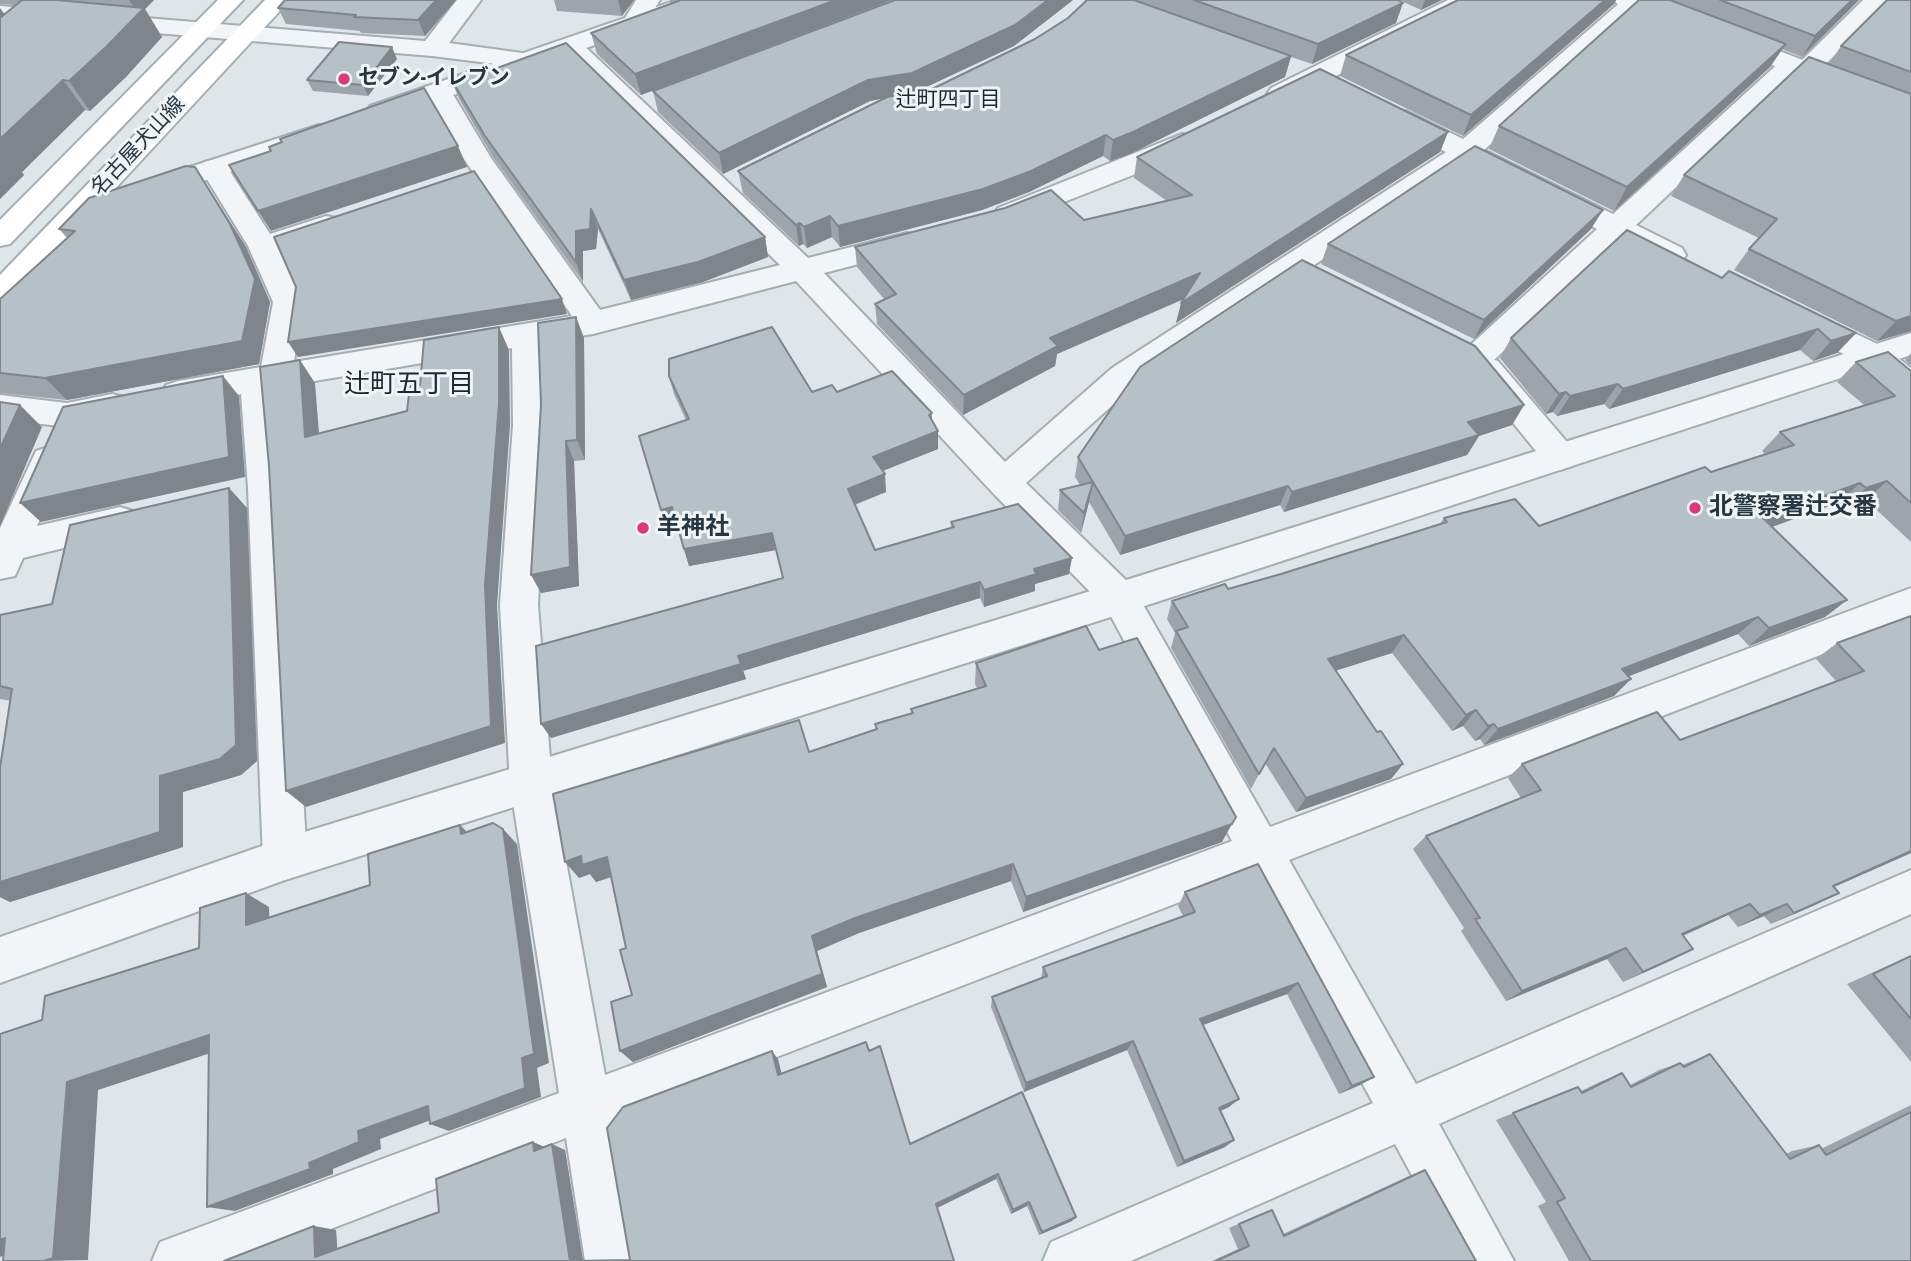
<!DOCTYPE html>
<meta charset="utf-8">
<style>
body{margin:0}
canvas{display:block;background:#dfe6ea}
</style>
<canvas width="1911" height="1261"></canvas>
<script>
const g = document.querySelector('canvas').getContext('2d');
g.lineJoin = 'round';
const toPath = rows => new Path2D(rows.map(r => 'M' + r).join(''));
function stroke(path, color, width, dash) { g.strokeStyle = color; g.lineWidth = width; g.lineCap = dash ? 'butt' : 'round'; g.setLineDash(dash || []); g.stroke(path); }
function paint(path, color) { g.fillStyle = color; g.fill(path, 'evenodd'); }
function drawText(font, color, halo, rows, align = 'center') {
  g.font = font + ' Jost,"Noto Sans JP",sans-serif'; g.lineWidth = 6; g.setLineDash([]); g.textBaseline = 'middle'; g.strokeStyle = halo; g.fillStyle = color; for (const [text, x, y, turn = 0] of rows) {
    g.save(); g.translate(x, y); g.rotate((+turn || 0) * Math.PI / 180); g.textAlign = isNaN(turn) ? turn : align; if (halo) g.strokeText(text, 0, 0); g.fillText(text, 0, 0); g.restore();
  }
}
const minor = toPath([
 [457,0,481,0,449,43,537,55,541,60,537,65,528,68,432,56,0,20,0,6,425,41,457,0],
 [636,0,660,0,643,28,634,30,625,28,622,23,636,0],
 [1448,0,1479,0,1475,5,1289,100,1271,100,1267,94,1271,88,1448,0],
 [1623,0,1649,0,1484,150,1613,214,1782,60,1791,57,1801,61,1863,0,1889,0,1814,76,1805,79,1795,75,1636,225,1682,248,1686,255,1682,262,1671,265,1660,262,1620,241,1494,360,1498,361,1572,448,1577,457,1572,466,1560,470,1548,466,1476,377,1472,367,1466,365,1461,357,1466,349,1597,229,1467,163,1136,384,1026,483,1133,587,1270,827,1911,588,1911,620,1289,860,1416,1084,1911,870,1911,914,1439,1124,1514,1261,1458,1261,1395,1144,1131,1261,1043,1261,1051,1242,1373,1103,1250,875,613,1120,639,1261,585,1261,566,1138,248,1261,152,1261,160,1242,559,1093,510,784,500,605,513,425,512,348,273,388,284,488,307,859,300,874,285,880,270,874,263,859,248,488,241,394,178,405,166,401,162,393,166,385,178,381,261,367,273,302,248,246,200,168,204,162,214,160,224,162,270,234,326,216,336,218,341,225,336,232,280,251,303,302,294,362,572,316,464,159,426,92,430,86,439,84,448,86,491,158,600,310,780,265,558,46,561,41,570,39,579,41,808,258,907,233,917,235,922,242,917,249,824,273,1005,462,1112,368,1446,152,1388,123,1384,117,1388,111,1406,111,1463,139,1623,0],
 [796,281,992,492,1107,609,1232,841,605,1075,552,784,538,605,547,425,544,342,593,334,796,281],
 [1182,134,1192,136,1196,142,1192,148,1151,168,1018,220,1008,223,998,220,994,214,998,208,1182,134],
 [1800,308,1884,347,1911,368,1911,398,1899,394,1862,363,1789,327,1784,319,1789,311,1800,308],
 [112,394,124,397,129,406,124,415,67,427,0,419,0,395,67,403,112,394],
 [48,447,60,451,65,460,37,526,120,507,133,511,138,521,133,531,23,558,15,576,0,579,0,528,36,451,48,447]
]);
const tertiary = toPath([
 [677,0,712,0,708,5,388,118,379,120,370,118,366,112,370,106,677,0],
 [1614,0,1648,0,1911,102,1911,119,1618,5,1614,0],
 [319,125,329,127,332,133,329,139,161,195,151,198,141,195,137,189,141,183,319,125],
 [1911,333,1911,355,1120,614,285,880,0,983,0,937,285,838,1120,582,1911,333]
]);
const secondary = toPath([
 [218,0,243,0,10,244,0,246,0,220,218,0],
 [265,0,290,0,11,301,0,304,0,275,265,0]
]);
stroke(minor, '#a4aeb4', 4);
stroke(tertiary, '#a4aeb4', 4);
stroke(secondary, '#a4aeb4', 4);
paint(minor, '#f2f5f8');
paint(tertiary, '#f2f5f8');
paint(secondary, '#fff');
paint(toPath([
 [0,0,154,0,145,9,162,37,126,77,90,111,85,110,22,172,24,175,0,199,5,14,16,5,0,4],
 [285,0,456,0,425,36,361,33,360,31,286,24,278,8],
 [554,0,634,0,622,16,557,11],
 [670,0,892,0,641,95,597,54,591,33,670,4],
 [895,0,1073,0,1014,46,916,92,930,90,1035,39,1068,18,1087,0,1398,0,1396,23,1312,64,1291,57,1285,77,1130,154,1110,161,1103,156,1029,192,982,210,840,247,832,237,807,248,803,244,799,246,743,193,738,171,884,98,870,101,723,174,658,112,653,91],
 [1399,0,1442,0,1421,10],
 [1458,0,1616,0,1614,4,1463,136,1340,76,1346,55],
 [1639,0,1859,0,1802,57,1782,49,1770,67,1614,211,1489,149,1499,126],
 [1911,0,1911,331,1877,341,1734,270,1749,249,1759,238,1671,196,1684,175,1829,64,1841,46],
 [397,59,368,96,313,91,307,80],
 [489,71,765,237,768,257,703,282,631,300,598,229,596,249,583,251,583,282,493,157,459,99,451,79],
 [1448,132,1440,152,1176,323,1184,299,1057,354,1055,366,963,415,877,324,875,304,885,300,857,267,855,247,1084,220,1167,201,1134,178,1137,157],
 [195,167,246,247,270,302,259,364,67,400,0,393,0,299,67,238,59,229],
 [1591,229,1474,339,1321,264,1328,244],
 [1722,278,1856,333,1837,353,1813,361,1800,350,1609,409,1604,404,1557,416,1553,412,1546,414,1500,358,1511,338],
 [576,317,584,338,585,460,574,461,579,586,541,593],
 [1911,353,1911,366,1905,360],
 [1856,362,1911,371,1911,542,1866,500,1846,507,1840,502,1772,527,1847,600,1825,617,1749,646,1738,634,1629,676,1614,696,1484,745,1480,739,1475,741,1463,726,1452,731,1392,653,1336,670,1377,732,1403,764,1391,779,1296,812,1265,763,1251,789,1171,648,1175,633,1167,619,1172,601,1228,589,1281,574,1440,524,1444,518,1539,526,1765,454,1762,451,1780,432,1864,405,1837,382],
 [669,376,812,392,837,392,932,413,932,421,938,449,883,471,886,492,855,505,875,550,951,528,951,522,1069,574,1035,584,1035,591,984,607,980,598,743,671,746,679,551,738,783,578,776,550,689,566,677,525,667,527,686,420,674,394],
 [1524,405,1512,425,1479,436,1467,455,1284,512,1280,505,1120,555,1089,502,1081,533,1058,510,1060,490,1080,485,1075,477,1078,457],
 [229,488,247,508,257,761,241,775,183,792,183,847,10,902,0,897,0,768,11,701,0,699,0,615,52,604],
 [1911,616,1911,853,1834,887,1839,893,1771,924,1764,916,1738,927,1728,915,1683,936,1693,949,1623,982,1607,959,1506,1001,1461,931,1464,928,1413,849,1426,836,1521,798,1508,778,1522,764,1680,740,1836,681,1816,659,1837,643],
 [1099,650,1222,842,1023,912,1011,881,859,933,817,951,827,987,633,1062,620,1051,632,995,626,948,611,877,596,882,590,874,579,878,809,752,876,730,875,724,911,713,911,709,977,688,975,684,976,663],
 [1258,864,1374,1077,1360,1085,1339,1094,1287,994,1203,1025,1229,1107,1221,1111,1234,1140,1225,1147,1177,1167,1127,1050,1024,1092,991,1007,992,997,1041,979,1043,967,1183,916,1178,906,1185,892],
 [1911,956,1911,1062,1847,984,1885,967],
 [869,1051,910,1144,1022,1092,1072,1221,1039,1235,1027,1206,1011,1214,996,1179,937,1208,954,1261,224,1261,336,1230,337,1249,439,1212,533,1142,544,1147,565,1150,583,1261,630,1260,778,1059,781,1073],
 [1710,1054,1786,1154,1792,1151,1819,1145,1821,1149,1911,1105,1911,1261,1569,1261,1538,1206,1546,1202,1496,1120,1578,1087,1581,1091,1602,1081,1622,1073,1630,1085,1659,1070,1680,1063,1682,1065],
 [1425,1170,1476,1261,1212,1261,1238,1249,1229,1228,1261,1214,1272,1210,1283,1234,1409,1176]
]), '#9da5ab');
paint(toPath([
 [129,0,154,0,145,9,162,37,126,77,90,111,69,81,138,14],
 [436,0,456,0,425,36,418,20],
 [618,0,634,0,622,16],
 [836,0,892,0,641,95,635,74],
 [1048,0,1073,0,1014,46,913,93,870,101,723,174,719,153,868,80],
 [1425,0,1442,0,1421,10],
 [1605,0,1616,0,1614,4,1463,136,1471,115],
 [1852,0,1859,0,1802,57,1815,36],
 [1403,3,1396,23,1312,64,1318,44],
 [0,8,12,24,0,35],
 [1786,44,1770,67,1614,211,1627,187],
 [392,47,397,59,368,96,363,85],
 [1291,56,1285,77,1130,154,1110,161,1113,140],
 [63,80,85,110,22,172,24,175,0,199,0,139],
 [1448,132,1440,152,1176,323,1181,303],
 [1106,135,1103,156,1029,192,982,210,840,247,838,226],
 [458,146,467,167,271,231,258,211],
 [195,167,246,247,270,302,259,364,67,400,45,378],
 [591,209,598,229,596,249,583,251,583,282,576,262,576,231],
 [1603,210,1591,229,1474,339,1484,320],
 [830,216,832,237,807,248,804,227],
 [800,223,803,244,799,246,796,225],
 [765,237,768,257,703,282,631,300,624,280],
 [1200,273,1195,294,1057,354,1055,366,963,415,964,395,1050,338],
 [562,299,567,314,298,357,288,342],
 [1911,316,1911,331,1877,341,1896,321],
 [576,317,584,338,585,460,577,440],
 [499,327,509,350,510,425,497,605,505,743,306,807,286,791,485,585],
 [1818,329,1800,350,1609,409,1623,389],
 [1856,333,1837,353,1813,361,1831,341],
 [300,360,315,383,321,459,305,437],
 [223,376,239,396,245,477,41,522,20,503],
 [1618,384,1604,404,1557,416,1570,396],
 [1566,392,1553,412,1546,414,1559,394],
 [20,405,42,427,0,526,0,449],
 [1524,405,1512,425,1479,436,1467,455,1284,512,1292,492,1468,422],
 [938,431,938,449,874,474,873,457],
 [566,441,574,461,579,586,541,593,531,575],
 [885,474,886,492,850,506,848,489],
 [1887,481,1866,500,1846,507,1866,488],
 [1093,482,1089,502,1081,533,1084,513],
 [1860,483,1840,502,1744,537,1763,518],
 [1288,486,1280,505,1120,555,1125,536],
 [229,488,247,508,257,761,241,775,183,792,183,847,10,902,0,897,0,882,160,776],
 [672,507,678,525,667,527,661,510],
 [772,533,776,550,689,566,684,549],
 [1072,558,1069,574,1035,584,1035,591,984,607,984,590,1034,569],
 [980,582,980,598,743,671,738,656],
 [1847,600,1825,617,1749,646,1769,628],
 [1758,617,1738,634,1606,685,1622,669],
 [1404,635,1392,653,1319,676,1328,659],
 [741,664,746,679,551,738,541,724],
 [1631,679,1614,696,1484,745,1498,729],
 [1476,710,1463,726,1452,731,1466,715],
 [1494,724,1480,739,1475,741,1488,726],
 [1403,764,1391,779,1296,812,1306,798],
 [1232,824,1222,842,1023,912,1026,897],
 [460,825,476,841,461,834],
 [503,829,517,844,549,1063,537,1068,541,1097,449,1131,430,1124,522,1058],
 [1911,851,1911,853,1809,898,1833,886],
 [581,856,607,857,620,874,596,882,590,874,579,878,565,862],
 [1013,864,1011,881,859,933,817,951,827,987,633,1062,620,1051,812,936,855,918],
 [246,893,269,907,270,938,246,925],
 [1839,893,1815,905,1771,924,1794,913],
 [1750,904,1728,915,1662,945,1682,934],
 [1787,904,1764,916,1738,927,1760,915],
 [1626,948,1607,959,1506,1001,1522,991],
 [1693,949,1672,960,1623,982,1643,972],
 [1298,983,1287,994,1192,1029,1200,1019],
 [209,1035,235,1045,98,1090,88,1260,44,1261,67,1082],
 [1133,1041,1127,1050,1024,1092,1026,1083],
 [772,1051,778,1059,784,1083,778,1075],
 [1374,1077,1360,1085,1339,1094,1352,1086],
 [1239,1099,1229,1107,1210,1115,1219,1108],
 [428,1106,447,1114,380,1139,381,1149,333,1169,333,1174,235,1211,207,1207,309,1163,358,1131],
 [1234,1140,1225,1147,1177,1167,1184,1161],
 [533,1142,547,1148,534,1151],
 [552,1144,565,1150,583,1261,570,1261],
 [998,1174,996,1179,937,1208,936,1204],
 [1029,1202,1027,1206,1011,1214,1013,1210],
 [1076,1217,1072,1221,1039,1235,1042,1232],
 [314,1226,336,1230,338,1259,315,1257],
 [5,1238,41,1242,0,1257,0,1240]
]), '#7f868b');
const building = toPath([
 [22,0,57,0,144,8,106,47,69,81,63,80,0,139,0,18,22,0],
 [285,0,436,0,418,20,354,17,356,15,278,8,285,0],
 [680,0,836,0,635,74,591,33,681,0,680,0],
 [895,0,1048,0,1015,25,912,73,868,80,719,153,653,91,895,0],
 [1087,0,1134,0,1291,56,1133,132,1113,140,1106,135,1031,171,983,189,838,226,830,216,804,227,800,223,796,225,738,171,887,97,930,90,1035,39,1068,18,1087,0],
 [1194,0,1398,0,1403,3,1318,44,1194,0],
 [1458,0,1605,0,1471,115,1346,55,1458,0],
 [1639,0,1670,0,1786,44,1627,187,1499,126,1639,0],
 [1720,0,1852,0,1815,36,1720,0],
 [1887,0,1911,0,1911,72,1841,46,1887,0],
 [339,42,392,47,363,85,307,80,339,42],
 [566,43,765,237,698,262,624,280,591,209,590,229,576,231,576,262,485,136,451,79,485,67,489,71,566,43],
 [1809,57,1911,94,1911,316,1896,321,1749,249,1777,219,1684,175,1809,57],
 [1320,69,1448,132,1181,303,1200,273,1050,338,1058,346,964,395,875,304,896,294,855,247,1005,208,1051,190,1084,220,1192,195,1137,157,1320,69],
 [424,88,458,146,258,211,229,165,271,151,269,147,282,142,280,139,424,88],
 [1475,146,1603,210,1484,320,1328,244,1475,146],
 [186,166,195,167,230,224,255,279,242,341,45,378,0,373,0,299,75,231,59,229,89,198,186,166],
 [474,171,562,299,288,342,296,287,274,237,474,171],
 [1627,230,1722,278,1729,271,1856,333,1831,341,1818,329,1623,389,1618,384,1570,396,1566,392,1559,394,1511,338,1627,230],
 [1302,260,1475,346,1524,405,1468,422,1479,435,1292,492,1288,486,1125,536,1093,482,1084,513,1060,490,1093,482,1078,457,1140,367,1302,260],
 [576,317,577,440,566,441,570,567,531,575,541,405,538,323,576,317],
 [499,327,499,403,485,585,491,726,286,791,269,466,260,367,300,360,305,437,407,411,410,386,420,385,424,340,499,327],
 [772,327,812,392,832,385,837,392,892,371,932,413,929,415,938,431,873,457,885,474,848,489,875,550,954,527,951,522,1018,504,1072,558,1034,569,1036,574,984,590,980,582,738,656,741,664,541,724,536,646,783,578,772,533,684,549,672,507,661,510,639,436,689,419,669,376,669,359,772,327],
 [1888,352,1911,371,1911,503,1887,481,1866,488,1860,483,1763,518,1847,600,1769,628,1758,617,1622,669,1631,679,1498,729,1494,724,1488,726,1476,710,1466,715,1404,635,1328,659,1377,732,1381,731,1403,764,1306,798,1274,748,1259,774,1176,631,1188,627,1172,601,1225,584,1228,589,1281,574,1447,522,1444,518,1515,499,1539,526,1705,467,1711,472,1794,445,1780,432,1895,396,1856,362,1888,352],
 [223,376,229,457,20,503,63,407,223,376],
 [0,402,20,405,0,449,0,402],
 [229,488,236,745,220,759,160,776,160,832,0,882,0,768,12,689,0,686,0,615,52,604,70,525,229,488],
 [1911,616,1911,851,1833,886,1839,893,1794,913,1787,904,1760,915,1750,904,1682,934,1693,949,1643,972,1626,948,1522,991,1475,919,1480,918,1426,836,1541,790,1522,764,1657,712,1680,740,1864,671,1837,643,1911,616],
 [1086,626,1099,650,1137,638,1236,817,1232,824,1026,897,1013,864,855,918,812,936,822,974,620,1051,611,1002,632,995,620,950,626,948,607,857,582,865,581,856,565,862,553,794,799,720,809,752,877,729,875,724,913,713,911,709,986,686,976,663,1086,626],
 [493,823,503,829,534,1054,522,1058,525,1088,430,1124,428,1106,358,1131,359,1142,309,1163,310,1169,207,1207,209,1035,67,1082,53,1258,44,1261,3,1261,5,1238,0,1240,0,1034,42,1020,45,996,199,948,200,908,246,893,246,925,370,885,368,854,460,825,461,834,493,823],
 [1258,864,1374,1077,1352,1086,1298,983,1200,1019,1239,1099,1219,1108,1234,1140,1184,1161,1133,1041,1026,1083,992,997,1047,976,1043,967,1195,912,1185,892,1258,864],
 [1911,956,1911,1019,1873,974,1911,956],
 [866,1042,869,1051,880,1046,910,1144,1022,1092,1076,1217,1042,1232,1029,1202,1013,1210,998,1174,936,1204,954,1261,224,1261,314,1226,315,1257,439,1212,436,1179,533,1142,534,1151,552,1144,570,1261,630,1260,607,1128,623,1107,772,1051,778,1075,866,1042],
 [1710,1054,1790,1159,1819,1145,1826,1155,1911,1112,1911,1261,1591,1261,1557,1202,1565,1198,1513,1113,1578,1087,1582,1093,1622,1073,1631,1087,1680,1063,1684,1067,1710,1054],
 [1425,1170,1476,1261,1216,1261,1249,1246,1239,1224,1272,1210,1284,1236,1425,1170]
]);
paint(building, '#b6c0c7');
stroke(building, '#7f868b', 2);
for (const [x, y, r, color] of [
 [344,79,7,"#d73c78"],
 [1695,508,7,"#d73c78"],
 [643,528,7,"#d73c78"]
]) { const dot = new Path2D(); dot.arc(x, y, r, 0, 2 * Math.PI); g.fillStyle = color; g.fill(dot); stroke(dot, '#eff4f7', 2.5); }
drawText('bold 21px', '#273742', '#eff4f7', [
 ["セブン-イレブン",358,79]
], 'left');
drawText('21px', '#192833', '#eff4f7', [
 ["辻町四丁目",948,101]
]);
drawText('21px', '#273742', '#eff4f7', [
 ["名古屋犬山線",139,147,-47]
]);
drawText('bold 24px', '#273742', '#eff4f7', [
 ["北警察署辻交番",1709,508],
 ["羊神社",657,528]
], 'left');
drawText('26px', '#192833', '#eff4f7', [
 ["辻町五丁目",409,386]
]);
</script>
